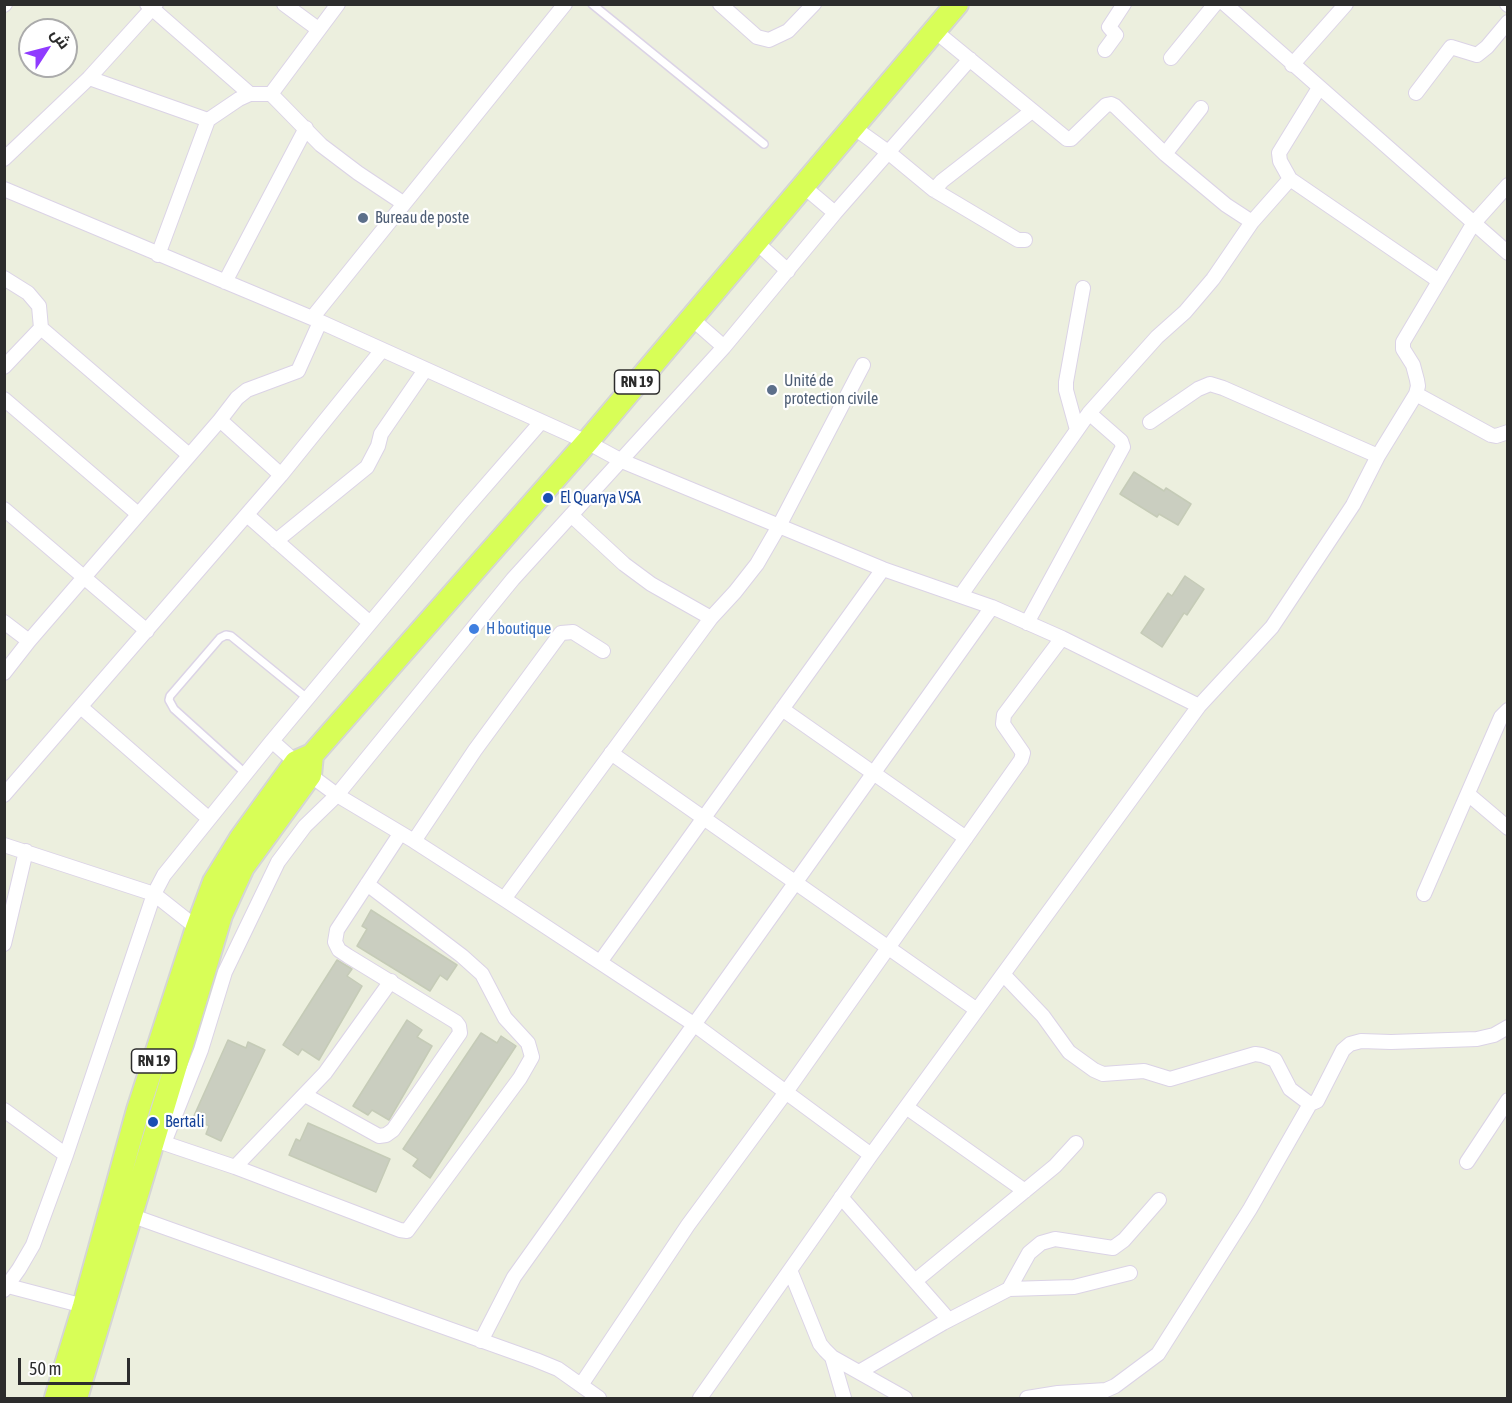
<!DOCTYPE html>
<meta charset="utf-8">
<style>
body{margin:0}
#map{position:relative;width:1512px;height:1403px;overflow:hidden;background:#ecefde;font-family:"Asap Condensed",Cairo,sans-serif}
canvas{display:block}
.frame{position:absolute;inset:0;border:6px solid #2c2c2c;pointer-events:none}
.north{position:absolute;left:18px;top:18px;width:60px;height:60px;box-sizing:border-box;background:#fff;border:2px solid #ababab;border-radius:50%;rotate:54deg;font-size:16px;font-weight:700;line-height:24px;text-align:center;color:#2c2c2c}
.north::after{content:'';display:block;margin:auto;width:21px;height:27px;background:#903bff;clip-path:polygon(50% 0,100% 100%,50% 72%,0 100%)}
.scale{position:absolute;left:18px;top:1358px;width:112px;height:27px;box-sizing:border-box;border:3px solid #2c2c2c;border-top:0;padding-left:8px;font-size:18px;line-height:21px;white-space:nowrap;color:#2c2c2c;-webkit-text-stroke:4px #fff;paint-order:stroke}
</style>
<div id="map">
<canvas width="1512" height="1403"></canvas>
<div class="frame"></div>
<div class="north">ش</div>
<div class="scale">50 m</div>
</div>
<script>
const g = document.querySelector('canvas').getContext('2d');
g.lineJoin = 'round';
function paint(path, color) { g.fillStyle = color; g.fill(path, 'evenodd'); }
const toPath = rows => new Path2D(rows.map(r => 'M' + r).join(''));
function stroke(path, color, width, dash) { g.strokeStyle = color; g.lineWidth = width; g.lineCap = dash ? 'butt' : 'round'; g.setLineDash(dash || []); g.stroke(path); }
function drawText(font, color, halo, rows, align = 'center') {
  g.font = font + ' "Asap Condensed",sans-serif'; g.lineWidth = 4.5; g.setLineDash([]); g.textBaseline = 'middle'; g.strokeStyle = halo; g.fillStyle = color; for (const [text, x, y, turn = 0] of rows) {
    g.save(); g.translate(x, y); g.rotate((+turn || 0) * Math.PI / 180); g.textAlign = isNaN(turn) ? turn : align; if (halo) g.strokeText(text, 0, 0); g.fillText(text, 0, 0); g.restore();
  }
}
const building = toPath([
 [1134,472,1164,491,1166,488,1191,504,1178,525,1159,514,1157,517,1120,494,1134,472],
 [1185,576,1204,589,1187,615,1184,613,1162,647,1141,633,1168,593,1172,596,1185,576],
 [371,910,457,965,447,980,440,975,430,991,357,946,367,929,362,926,371,910],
 [337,960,352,969,347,976,362,986,319,1060,302,1049,298,1055,283,1045,337,960],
 [407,1020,422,1030,417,1037,432,1046,389,1120,372,1110,368,1115,353,1106,407,1020],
 [481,1033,497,1043,501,1036,516,1046,430,1178,413,1166,418,1159,403,1149,481,1033],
 [228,1040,246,1048,248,1042,265,1050,221,1141,206,1134,209,1126,193,1118,228,1040],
 [308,1123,390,1159,376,1192,289,1155,296,1139,300,1141,308,1123]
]);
paint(building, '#cacec0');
stroke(building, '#c5cbb7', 1.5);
const service = toPath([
 [592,4,764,144],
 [245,773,174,709,169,700,170,696,220,638,226,635,231,636,307,698]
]);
const minor = toPath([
 [147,4,250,94],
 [284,4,318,29],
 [338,4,271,94,321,145,358,173,403,203],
 [720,4,757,37,769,40,788,31,814,4],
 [1225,4,1508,253],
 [1507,4,1508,5],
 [4,5,5,4],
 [935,31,1067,139,1071,139,1106,105,1111,104,1115,106,1165,154,1226,205,1252,222,1290,179],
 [1105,50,1116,35,1109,27,1124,4],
 [1171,58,1215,4],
 [1292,65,1346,4],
 [89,78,208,120,239,99,250,94,271,94],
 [1319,88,1279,153,1280,161,1290,179,1439,281],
 [1416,93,1451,47,1477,55,1487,47,1508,22],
 [853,127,888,152,934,190,942,181,1032,111],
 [1165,154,1201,108],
 [4,159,89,78,156,4],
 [803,186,835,213],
 [4,189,312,318,587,442,622,461,883,569,992,607,1062,638,1199,706,1272,627,1353,505,1378,456,1416,394,1418,386,1417,380,1413,365,1403,349,1403,342,1473,224,1508,185],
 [934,190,1018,240,1025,240],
 [756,242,788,271],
 [158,255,208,120],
 [4,278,28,293,39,306,41,328],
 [225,282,306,128],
 [312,318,565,4],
 [691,318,724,347],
 [4,367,41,328,189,455],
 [1416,394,1491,435,1496,436,1508,432],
 [4,399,138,514],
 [220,420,237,398,247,390,298,371,320,322],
 [1150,422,1198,389,1210,384,1223,388,1378,456],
 [1077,430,1066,390,1066,382,1083,288],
 [4,509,147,631],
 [247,515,370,623],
 [276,541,367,467,378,446,381,434,425,370],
 [961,595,1089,413,1157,337,1185,312,1213,279,1252,222],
 [711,618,735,592,757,564,779,526,863,365],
 [4,622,29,641],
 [1027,623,1123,447,1121,441,1089,413],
 [4,673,29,641,220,420,281,475],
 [82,708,208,818],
 [782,709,966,838],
 [272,741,461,514,541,422],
 [611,753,977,1010],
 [1468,794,1508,828],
 [4,795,281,475,382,350],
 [414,841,475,750,561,633,573,632,603,651],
 [4,845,154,894,197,928],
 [1424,894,1501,717,1508,710],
 [504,899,711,618,651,584,624,564,571,515],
 [4,944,26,851],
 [600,962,883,569],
 [1003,974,1043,1016,1069,1052,1094,1070,1103,1074,1144,1071,1170,1079,1255,1054,1262,1055,1275,1060,1290,1089,1310,1104,1317,1101,1343,1050,1350,1044,1361,1041,1391,1042,1477,1039,1494,1035,1508,1027],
 [305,1095,379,1136,386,1135,393,1130,460,1033,459,1026,456,1022,348,956,339,950,335,942,337,930,400,834],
 [906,1107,1025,1191],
 [4,1110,66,1155],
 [158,1141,235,1167,325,1073,391,981],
 [164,1143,201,1050,225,972,278,862,305,826,337,795,513,579,724,347,835,213,970,59],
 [1467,1162,1508,1100],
 [235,1167,400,1230,407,1231,520,1078,532,1057,528,1043,505,1018,482,974,462,956,367,884],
 [841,1197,949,1320],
 [130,1215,536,1360,558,1369,599,1398],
 [790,1270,820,1344,825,1350,832,1357,905,1398],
 [915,1281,1055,1166,1076,1143],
 [8,1286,84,1306],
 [1009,1289,1029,1253,1041,1243,1055,1239,1113,1248,1124,1240,1159,1200],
 [4,1290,19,1269,33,1245,66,1155,154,894,164,875,272,741,310,775,337,795,414,841,504,899,695,1025,871,1155],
 [481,1341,514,1277,992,607],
 [832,1357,844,1398],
 [859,1372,943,1323,1009,1289,1074,1287,1130,1273],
 [581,1385,688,1225,786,1092,1021,760,1023,753,1003,724,1004,715,1062,638],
 [700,1398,871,1155,1199,706],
 [1027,1398,1058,1393,1106,1390,1115,1386,1158,1354,1250,1209,1310,1104]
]);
const trunk = toPath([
 [56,1398,84,1306,138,1110,197,928,214,882,241,838,296,762,312,755,587,442,957,4],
 [76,1398,221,915,243,867,310,775,312,755]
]);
stroke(service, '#dbd3e6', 10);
stroke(minor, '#dbd3e6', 16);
stroke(trunk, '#d5d5d5', 26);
stroke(service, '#fff', 7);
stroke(minor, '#fff', 14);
stroke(trunk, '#d8fe57', 22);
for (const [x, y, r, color] of [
 [363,218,6,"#5c6f8a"],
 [772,390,6,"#5c6f8a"],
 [548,498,6,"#1a4fb4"],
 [474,629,6,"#3f7fe0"],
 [153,1122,6,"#1a4fb4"]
]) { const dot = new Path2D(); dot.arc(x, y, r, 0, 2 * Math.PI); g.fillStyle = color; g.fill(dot); stroke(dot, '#fff', 2); }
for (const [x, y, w] of [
 [637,382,45],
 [154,1061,45]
]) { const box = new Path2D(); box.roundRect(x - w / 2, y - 12, w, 24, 4.5); g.fillStyle = '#fff'; g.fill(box); stroke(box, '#2c2c2c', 1.5); }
drawText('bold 15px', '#2c2c2c', null, [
 ["RN 19",637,382],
 ["RN 19",154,1061]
]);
drawText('16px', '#4e5e75', '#fff', [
 ["Bureau de poste",375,218],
 ["Unité de",784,381],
 ["protection civile",784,399]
], 'left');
drawText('16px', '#164399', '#fff', [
 ["El Quarya VSA",560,498],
 ["Bertali",165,1122]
], 'left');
drawText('16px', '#366cbe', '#fff', [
 ["H boutique",486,629]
], 'left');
</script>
